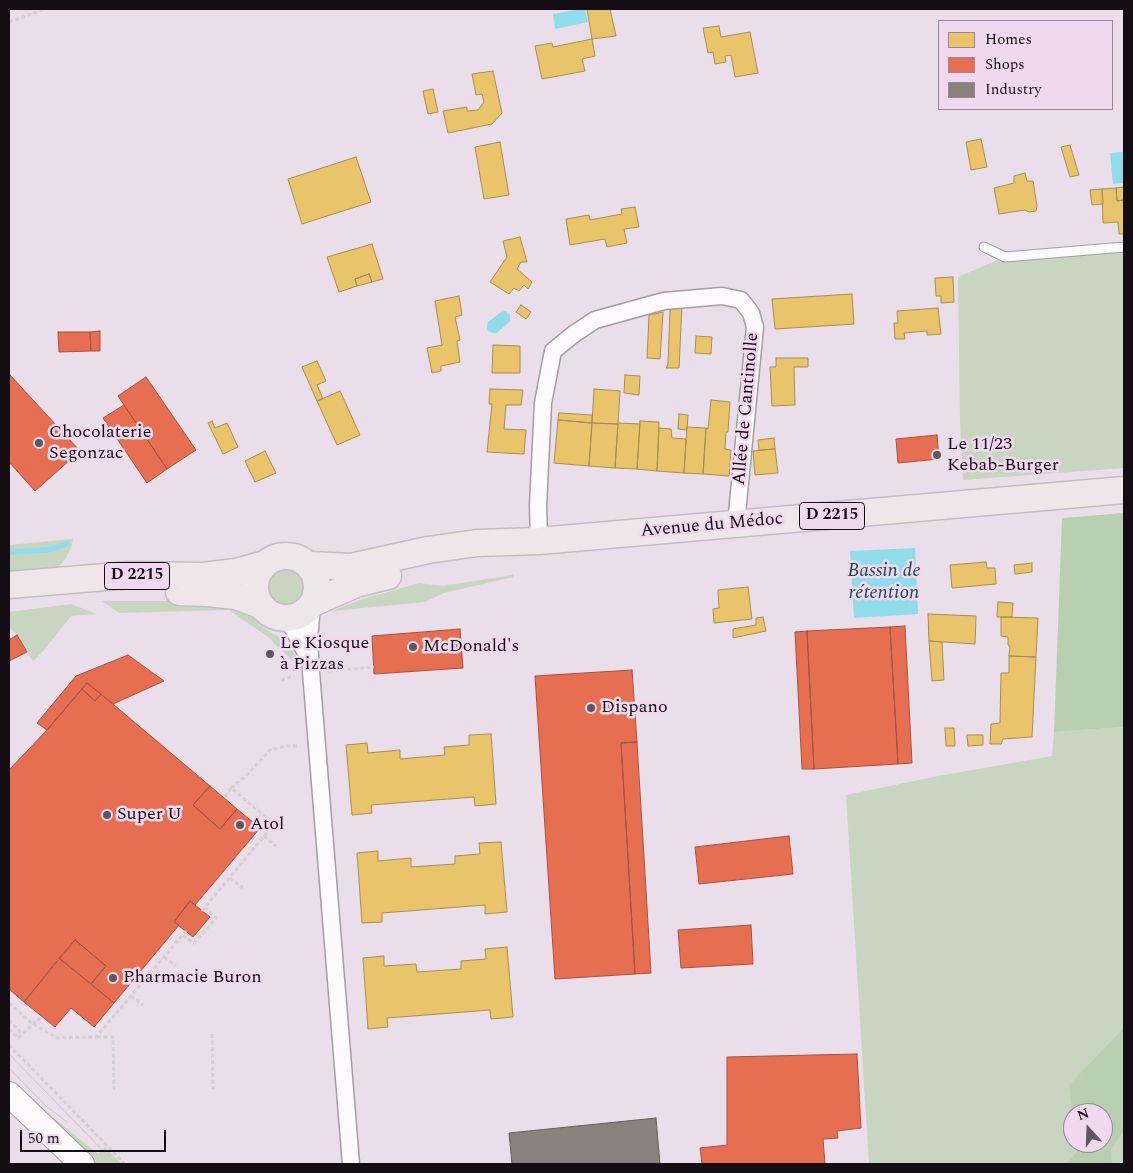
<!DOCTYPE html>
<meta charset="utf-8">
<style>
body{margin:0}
#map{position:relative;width:1133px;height:1173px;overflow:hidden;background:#eadeea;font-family:Spectral,serif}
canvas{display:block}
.frame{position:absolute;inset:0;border:10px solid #150d14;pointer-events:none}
.legend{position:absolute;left:938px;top:20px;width:175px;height:90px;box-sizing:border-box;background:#f0d8ef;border:1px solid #988797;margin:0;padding:6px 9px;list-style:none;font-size:15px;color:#150d14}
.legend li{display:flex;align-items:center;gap:10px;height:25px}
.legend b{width:25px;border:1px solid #988797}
.north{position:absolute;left:1063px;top:1103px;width:50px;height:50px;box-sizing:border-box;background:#f0d8ef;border:1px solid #988797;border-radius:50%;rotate:340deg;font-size:14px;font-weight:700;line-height:20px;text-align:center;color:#150d14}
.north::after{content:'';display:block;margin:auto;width:18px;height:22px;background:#60565f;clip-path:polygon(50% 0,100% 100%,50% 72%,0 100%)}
.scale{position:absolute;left:20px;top:1130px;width:146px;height:22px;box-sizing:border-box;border:2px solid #150d14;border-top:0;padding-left:6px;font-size:15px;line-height:18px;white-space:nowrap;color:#150d14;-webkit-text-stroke:4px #f0d8ef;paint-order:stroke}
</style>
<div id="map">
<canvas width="1133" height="1173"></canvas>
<div class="frame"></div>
<ul class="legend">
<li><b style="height:14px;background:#e9c46a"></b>Homes</li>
<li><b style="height:14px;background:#e76f51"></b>Shops</li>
<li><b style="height:14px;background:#8a817c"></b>Industry</li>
</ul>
<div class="north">N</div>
<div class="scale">50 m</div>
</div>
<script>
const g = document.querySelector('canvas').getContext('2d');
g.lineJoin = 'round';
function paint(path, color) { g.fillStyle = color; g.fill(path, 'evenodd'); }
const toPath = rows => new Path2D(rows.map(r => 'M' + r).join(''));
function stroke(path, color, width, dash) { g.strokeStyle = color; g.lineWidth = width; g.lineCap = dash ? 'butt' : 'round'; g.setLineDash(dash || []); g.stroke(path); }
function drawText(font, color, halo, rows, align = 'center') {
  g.font = font + ' Spectral,serif'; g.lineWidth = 5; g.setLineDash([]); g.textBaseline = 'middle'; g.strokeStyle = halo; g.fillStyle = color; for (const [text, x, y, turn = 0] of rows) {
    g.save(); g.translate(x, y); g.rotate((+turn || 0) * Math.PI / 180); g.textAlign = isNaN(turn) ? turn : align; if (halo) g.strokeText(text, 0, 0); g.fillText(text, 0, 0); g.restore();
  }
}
paint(toPath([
 [1124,247,1124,468,963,480,960,419,958,277,1005,257],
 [73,539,71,548,66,557,62,563,55,569,9,573,9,545],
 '263 587a24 24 0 1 1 48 0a24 24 0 1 1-48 0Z',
 [513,575,513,577,444,593,425,602,332,611,363,599,419,583,443,586],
 [102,601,191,601,247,611,256,622,267,630,280,638,291,648,297,657,299,667,267,636,229,610,119,613],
 [71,604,97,614,71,616,44,650,33,661,17,635,11,629,9,628,9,612],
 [1124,727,1124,1164,869,1164,846,795,933,777,1052,756,1054,732],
 [1073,1113,1103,1113,1103,1143,1073,1143],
 [27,1095,43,1109,98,1154,105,1147,122,1164,94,1164,24,1097]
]), '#c7d5c1');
paint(toPath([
 [1124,513,1124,727,1054,732,1062,518],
 [1122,1030,1124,1030,1124,1130,1111,1150,1112,1164,1066,1164,1077,1152,1076,1143,1103,1143,1103,1113,1073,1113,1073,1119,1069,1085]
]), '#b9d0b0');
paint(toPath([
 [581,9,585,9,588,22,555,29,553,14],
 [1123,152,1124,183,1113,184,1110,153],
 [506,311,510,316,510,321,497,333,494,333,488,331,487,328,488,322,501,312],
 [915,548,918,614,854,618,850,551]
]), '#8fddeb');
const homes = toPath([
 [587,9,610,9,616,36,592,39,587,9],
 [719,26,721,37,750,32,758,73,735,77,731,55,725,56,726,62,715,64,713,52,708,53,703,28,719,26],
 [592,39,595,56,582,59,585,71,542,79,535,46,552,43,553,47,592,39],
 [493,71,502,113,492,124,448,133,443,111,467,107,467,111,478,110,484,102,482,94,476,95,472,74,493,71],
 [433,89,438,112,428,114,423,91,433,89],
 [981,139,987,167,971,170,966,142,981,139],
 [500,142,509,195,484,199,475,147,500,142],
 [1070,145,1079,175,1070,177,1061,147,1070,145],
 [356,157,371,202,302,224,288,179,356,157],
 [1025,173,1027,181,1033,181,1037,206,1036,211,1029,212,1025,210,999,214,994,188,1014,183,1014,176,1025,173],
 [1124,187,1124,200,1117,201,1116,188,1124,187],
 [1116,188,1117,201,1124,200,1124,234,1119,234,1118,222,1103,223,1102,189,1116,188],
 [1102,189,1103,204,1092,205,1090,190,1102,189],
 [635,207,639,227,624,229,627,243,607,247,605,239,570,245,566,219,589,215,590,220,622,214,621,209,635,207],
 [520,237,527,262,521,262,517,269,532,282,528,289,524,285,519,291,514,288,509,294,490,282,507,257,503,241,520,237],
 [372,244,383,279,372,282,369,274,355,279,357,286,339,292,327,257,372,244],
 [369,274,372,282,357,286,355,279,369,274],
 [953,277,954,302,941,303,941,296,936,296,935,278,953,277],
 [852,294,854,324,775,329,772,299,852,294],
 [459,296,462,315,455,317,460,340,457,341,460,362,441,366,441,371,432,373,427,348,442,345,435,301,459,296],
 [521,305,531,312,526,319,516,312,521,305],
 [682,306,679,368,666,368,668,364,670,310,682,306],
 [938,308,941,334,927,335,927,331,904,333,905,339,895,339,894,323,898,323,897,311,938,308],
 [663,312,660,359,647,358,649,315,663,312],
 [696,336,712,337,711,354,695,353,696,336],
 [493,345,520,346,520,373,492,373,493,345],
 [776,358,808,358,808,367,794,367,795,405,772,406,770,367,776,367,776,358],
 [317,361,326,381,317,385,323,399,317,401,302,367,317,361],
 [625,375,640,376,639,395,624,393,625,375],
 [490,389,523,390,521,405,506,405,504,429,526,430,524,454,487,452,492,404,489,404,490,389],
 [594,389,620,391,618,424,592,423,594,389],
 [340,391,360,435,337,445,317,401,340,391],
 [711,400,730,402,728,432,726,432,725,449,731,450,729,476,703,474,706,428,708,429,711,400],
 [559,413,592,415,592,423,558,420,559,413],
 [679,414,688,415,687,430,678,429,679,414],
 [558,420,592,423,589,466,554,463,558,420],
 [212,421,215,428,227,423,238,447,223,454,208,423,212,421],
 [640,421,659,422,657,471,637,469,640,421],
 [592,423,618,424,615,468,589,466,592,423],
 [618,423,640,424,637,469,615,468,618,423],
 [687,427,706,428,703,474,684,473,687,427],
 [659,428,671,429,672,438,686,439,684,473,657,471,659,428],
 [774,438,775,449,759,450,758,440,774,438],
 [775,449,778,473,755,475,753,451,775,449],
 [265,451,276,473,255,482,245,461,265,451],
 [986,562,987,568,995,568,996,584,952,588,950,565,986,562],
 [1032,563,1032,572,1015,574,1014,565,1032,563],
 [748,587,752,619,714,623,713,609,719,608,718,590,748,587],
 [998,602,1013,603,1012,617,997,617,998,602],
 [928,614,976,616,975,644,929,641,928,614],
 [763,617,766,631,733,638,733,629,756,625,756,618,763,617],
 [1001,617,1038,618,1036,657,1009,656,1010,646,1008,645,1008,637,1001,636,1001,617],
 [929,641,942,642,944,680,932,681,929,641],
 [1009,656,1036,657,1032,737,1003,739,1001,744,990,744,991,724,1000,723,1001,673,1009,673,1009,656],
 [945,728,954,728,955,746,946,746,945,728],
 [491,734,496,804,475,806,474,797,371,805,372,813,352,815,346,745,367,743,368,753,400,750,400,759,445,755,444,747,469,745,469,735,491,734],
 [967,735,983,735,983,745,968,746,967,735],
 [501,842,507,912,485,914,485,905,382,913,382,922,362,923,357,853,378,851,378,861,411,858,411,867,455,864,455,856,480,854,479,843,501,842],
 [507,947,513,1017,491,1019,490,1010,387,1018,388,1027,368,1029,363,958,384,956,384,966,416,964,417,972,461,969,461,961,486,959,485,949,507,947]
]);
paint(homes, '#e9c46a');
stroke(homes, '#a98d50', 1);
const shops = toPath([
 [100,331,100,351,91,351,90,332,100,331],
 [58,332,90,332,91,351,59,352,58,332],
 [10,375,80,451,35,491,9,462,9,376,10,375],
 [146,377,196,450,167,469,118,396,146,377],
 [124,405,167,469,147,483,103,418,124,405],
 [937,435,939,459,898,463,896,439,937,435],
 [905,626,912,763,898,764,890,627,905,626],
 [890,627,898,764,814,769,807,631,890,627],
 [460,629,463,668,374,674,372,636,460,629],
 [807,631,814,769,802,769,795,632,807,631],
 [17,635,27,652,9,661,9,640,17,635],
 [128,655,164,681,113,704,87,683,47,730,37,723,76,676,128,655],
 [632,670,637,742,621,743,635,974,555,979,535,676,632,670],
 [87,683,101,694,95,701,82,689,87,683],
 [82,689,95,701,101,694,210,786,193,805,220,829,237,809,260,828,195,905,190,901,174,922,179,925,114,1003,91,984,106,966,75,940,24,1002,9,989,9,770,47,730,82,689],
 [637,742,651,973,635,974,621,743,637,742],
 [210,786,237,809,220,829,193,805,210,786],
 [789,836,793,874,699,884,695,847,789,836],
 [190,901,210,917,193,937,174,922,190,901],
 [751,925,753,964,681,968,678,930,751,925],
 [75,940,106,966,91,984,59,958,75,940],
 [59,958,114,1003,94,1027,71,1008,55,1027,24,1002,59,958],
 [857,1054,861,1128,837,1131,838,1138,823,1139,825,1164,702,1164,700,1148,727,1145,727,1057,857,1054]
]);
paint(shops, '#e76f51');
stroke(shops, '#a8523f', 1);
const industry = toPath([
 [656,1118,660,1164,512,1164,509,1133,656,1118]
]);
paint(industry, '#8a817c');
stroke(industry, '#675e5d', 1);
stroke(toPath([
 [9,552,48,550,67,544]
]), '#8fddeb', 5.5);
const lane = toPath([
 [984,247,1005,257,1124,247]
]);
const street = toPath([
 [539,541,538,506,543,403,553,351,574,334,595,320,664,301,722,296,741,300,751,313,755,327,736,524],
 [312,606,309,639,311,672,351,1164],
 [288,619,307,655]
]);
const secondary = toPath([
 [9,1094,82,1164]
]);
const primary = toPath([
 '255 587a31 31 0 1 1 62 0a31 31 0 1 1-62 0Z',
 [310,565,351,567,428,550,477,543,539,541,1124,490],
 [9,585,130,575,203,576,236,572,265,564],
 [179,592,208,593,236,596,260,605],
 [315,602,356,584,388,576]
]);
stroke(lane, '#a59ca5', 11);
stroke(street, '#a59ca5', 19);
stroke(secondary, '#a59ca5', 26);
stroke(primary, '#c4bec4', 29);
stroke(toPath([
 [9,22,45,9],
 [279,546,284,545,300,546],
 [328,671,374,667],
 [281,680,294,676],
 [231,788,246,776,270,750,286,746,299,746],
 [264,836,276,846],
 [230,878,243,888],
 [202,911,274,824,231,788,224,798],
 [183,935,194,943,216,918,205,908],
 [164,957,176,966],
 [131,996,143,1005],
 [9,1003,33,1024,57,1038,96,1037,186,931],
 [9,1020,22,1034],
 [9,1029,18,1038,33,1024,42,1017],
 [212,1034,213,1089],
 [97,1037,113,1037,114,1092],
 [9,1045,125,1164]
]), '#d4d0d4', 3, [4, 2.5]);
stroke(lane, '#fcfafc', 9);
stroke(street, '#fcfafc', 16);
stroke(secondary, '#fcfafc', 24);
stroke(primary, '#efe6e9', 26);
stroke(toPath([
 [9,1054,116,1164],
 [9,1068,46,1106,67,1122]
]), '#cac6ca', 1);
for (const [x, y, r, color] of [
 [39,443,5,"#60565f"],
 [937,455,5,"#60565f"],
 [413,647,5,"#60565f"],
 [270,654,5,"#60565f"],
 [591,708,5,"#60565f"],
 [107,815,5,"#60565f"],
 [240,825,5,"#60565f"],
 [113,978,5,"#60565f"]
]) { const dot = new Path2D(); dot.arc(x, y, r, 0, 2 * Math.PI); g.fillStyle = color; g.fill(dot); stroke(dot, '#f0d8ef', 2); }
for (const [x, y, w] of [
 [832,516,65],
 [137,576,65]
]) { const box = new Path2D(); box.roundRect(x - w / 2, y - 13.5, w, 27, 4); g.fillStyle = '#f0d8ef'; g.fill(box); stroke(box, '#150d14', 1); }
drawText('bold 16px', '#150d14', null, [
 ["D 2215",832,516],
 ["D 2215",137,576]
]);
drawText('18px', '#150d14', '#f0d8ef', [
 ["Allée de Cantinolle",747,409,-85],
 ["Avenue du Médoc",712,526,-5]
]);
drawText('18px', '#150d14', '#f0d8ef', [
 ["Chocolaterie",49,433],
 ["Segonzac",49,454],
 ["Le 11/23",947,445],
 ["Kebab-Burger",947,466],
 ["Le Kiosque",280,644],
 ["à Pizzas",280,665],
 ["McDonald's",423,647],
 ["Dispano",601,708],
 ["Super U",117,815],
 ["Atol",250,825],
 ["Pharmacie Buron",123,978]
], 'left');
drawText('italic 19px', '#154950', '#f0d8ef', [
 ["Bassin de",884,572],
 ["rétention",884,594]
]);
</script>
